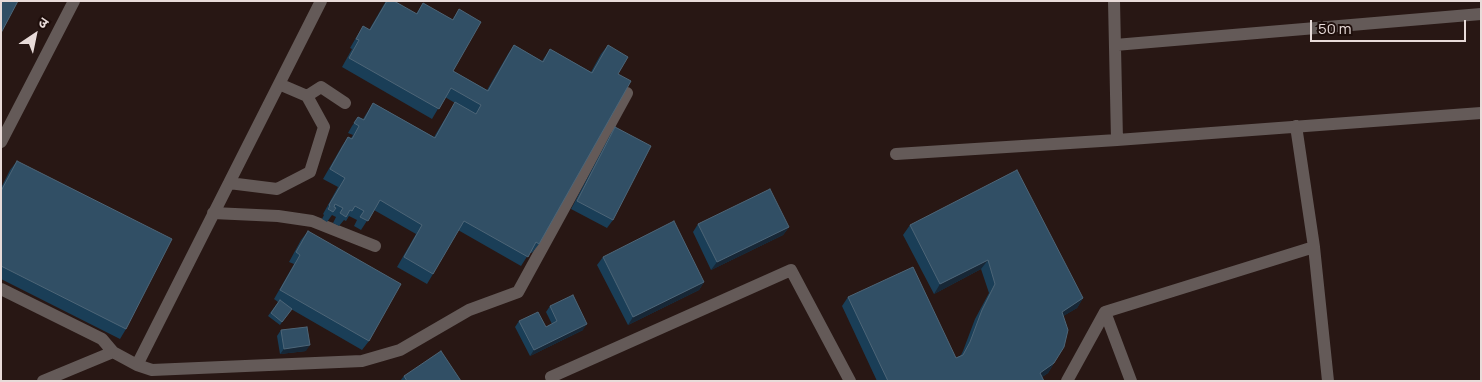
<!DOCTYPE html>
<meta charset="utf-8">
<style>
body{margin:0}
#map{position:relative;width:1482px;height:382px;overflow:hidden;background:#281714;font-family:Manrope,"Noto Sans Devanagari",sans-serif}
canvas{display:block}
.frame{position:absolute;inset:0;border:2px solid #e8dbd9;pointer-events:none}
.north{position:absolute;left:10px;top:10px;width:50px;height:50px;-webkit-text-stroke:4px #1e0e0b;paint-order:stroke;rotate:34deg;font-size:14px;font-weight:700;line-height:20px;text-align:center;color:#e8dbd9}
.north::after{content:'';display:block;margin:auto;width:18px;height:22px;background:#e8dbd9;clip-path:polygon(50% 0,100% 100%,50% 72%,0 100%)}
.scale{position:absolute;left:1310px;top:20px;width:156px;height:22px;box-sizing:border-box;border:2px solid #e8dbd9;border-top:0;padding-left:6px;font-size:15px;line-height:18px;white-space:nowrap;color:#e8dbd9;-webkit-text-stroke:4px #1e0e0b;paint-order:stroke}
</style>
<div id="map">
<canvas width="1482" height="382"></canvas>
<div class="frame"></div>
<div class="north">उ</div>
<div class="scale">50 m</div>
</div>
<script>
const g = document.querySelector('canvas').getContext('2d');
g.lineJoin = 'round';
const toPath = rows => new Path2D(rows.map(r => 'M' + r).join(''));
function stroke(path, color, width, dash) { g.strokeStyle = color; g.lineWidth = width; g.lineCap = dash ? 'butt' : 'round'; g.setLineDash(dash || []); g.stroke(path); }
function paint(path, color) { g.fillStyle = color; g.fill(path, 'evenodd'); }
stroke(toPath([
 [1114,1,1117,140],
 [1115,45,1481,14],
 [279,84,307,96,321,87,345,103],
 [1296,126,1314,247,1328,381],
 [1,142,74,1],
 [896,154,1117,140,1481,113],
 [229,183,277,189,310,172,324,127,307,96],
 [213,213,278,216,312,221,375,246],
 [1,289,102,339,113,352],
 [137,365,321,1],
 [551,377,791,270,850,381],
 [43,381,113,352,137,365,152,370,362,361,400,350,469,310,518,292,627,93],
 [1067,381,1105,312],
 [1131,381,1105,312,1314,247]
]), '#645a58', 12);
paint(toPath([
 [386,1,394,1,416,14,423,3,452,20,459,9,453,71,487,90,508,54,514,45,542,61,550,49,591,72,601,54,608,45,618,74,539,244,532,253,530,252,521,266,458,230,433,274,427,284,397,267,416,234,374,210,361,230,354,226,357,220,349,216,346,221,344,220,339,226,333,223,336,217,332,215,327,222,322,219,324,215,323,214,338,187,323,179,342,146,348,137,351,138,353,135,348,133,352,126,358,117,363,119,373,103,434,137,449,112,455,103,445,97,432,119,342,67,352,49,350,48,357,36,363,26,369,30],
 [615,127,613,220,607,228,571,209,610,135],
 [17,161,126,329,120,339,1,279,1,188,10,170],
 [698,224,789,227,783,235,711,270,693,232],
 [910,225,1083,298,1077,308,1063,316,1054,363,1048,373,1042,377,1044,381,877,381,842,306,848,297,956,358,961,355,963,351,975,319,989,293,981,269,934,294,903,235],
 [308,231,369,341,362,350,291,309,280,325,268,316,278,302,274,299,294,264,289,262,301,240],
 [603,257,704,282,699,290,628,325,597,265],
 [550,306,583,330,530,356,515,327,519,321,546,327,552,324,546,312],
 [281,330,306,351,280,354,277,336],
 [404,376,461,381,400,381]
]), '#1a3e57');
paint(toPath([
 [789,227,783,235,711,270,717,262],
 [988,260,981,269,934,294,940,284],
 [704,282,699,290,628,325,633,317],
 [1083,298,1077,308,1055,321,1062,312],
 [587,324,583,330,530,356,534,350],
 [310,345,306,351,280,354,284,349],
 [1054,363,1048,373,1036,381,1040,373]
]), '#172736');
const building = toPath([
 [1,1,18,1,1,33,1,1],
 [387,1,394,1,417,14,423,3,453,20,459,9,481,22,453,71,488,91,514,45,543,62,550,49,592,73,608,45,628,57,618,74,631,81,539,244,536,242,528,257,464,221,433,274,404,257,422,225,380,200,368,221,360,217,364,211,355,206,352,211,350,210,346,217,340,213,343,208,335,204,334,207,336,208,333,212,328,209,330,206,329,205,345,178,330,169,348,137,352,139,359,126,354,123,358,117,364,120,373,103,435,138,455,102,476,114,481,105,451,88,439,109,349,58,359,40,356,39,363,26,370,30,387,1],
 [615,127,651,146,613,220,577,201,615,127],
 [17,161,172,239,126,329,1,266,1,191,17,161],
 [1017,170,1083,298,1062,312,1068,330,1064,347,1054,363,1040,373,1044,381,888,381,848,297,913,267,956,358,963,355,970,342,982,310,995,284,988,260,940,284,910,225,1017,170],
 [770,189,789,227,717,262,698,224,770,189],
 [674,221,704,282,633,317,603,257,674,221],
 [308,231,401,284,369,341,280,290,300,255,296,252,308,231],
 [573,295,587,324,534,350,519,321,538,312,546,327,557,321,550,306,573,295],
 [280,300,292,309,282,322,271,313,280,300],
 [307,327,310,345,284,349,281,330,307,327],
 [441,351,461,381,407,381,404,376,441,351]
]);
paint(building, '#314f65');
stroke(building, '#4d6577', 1);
</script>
